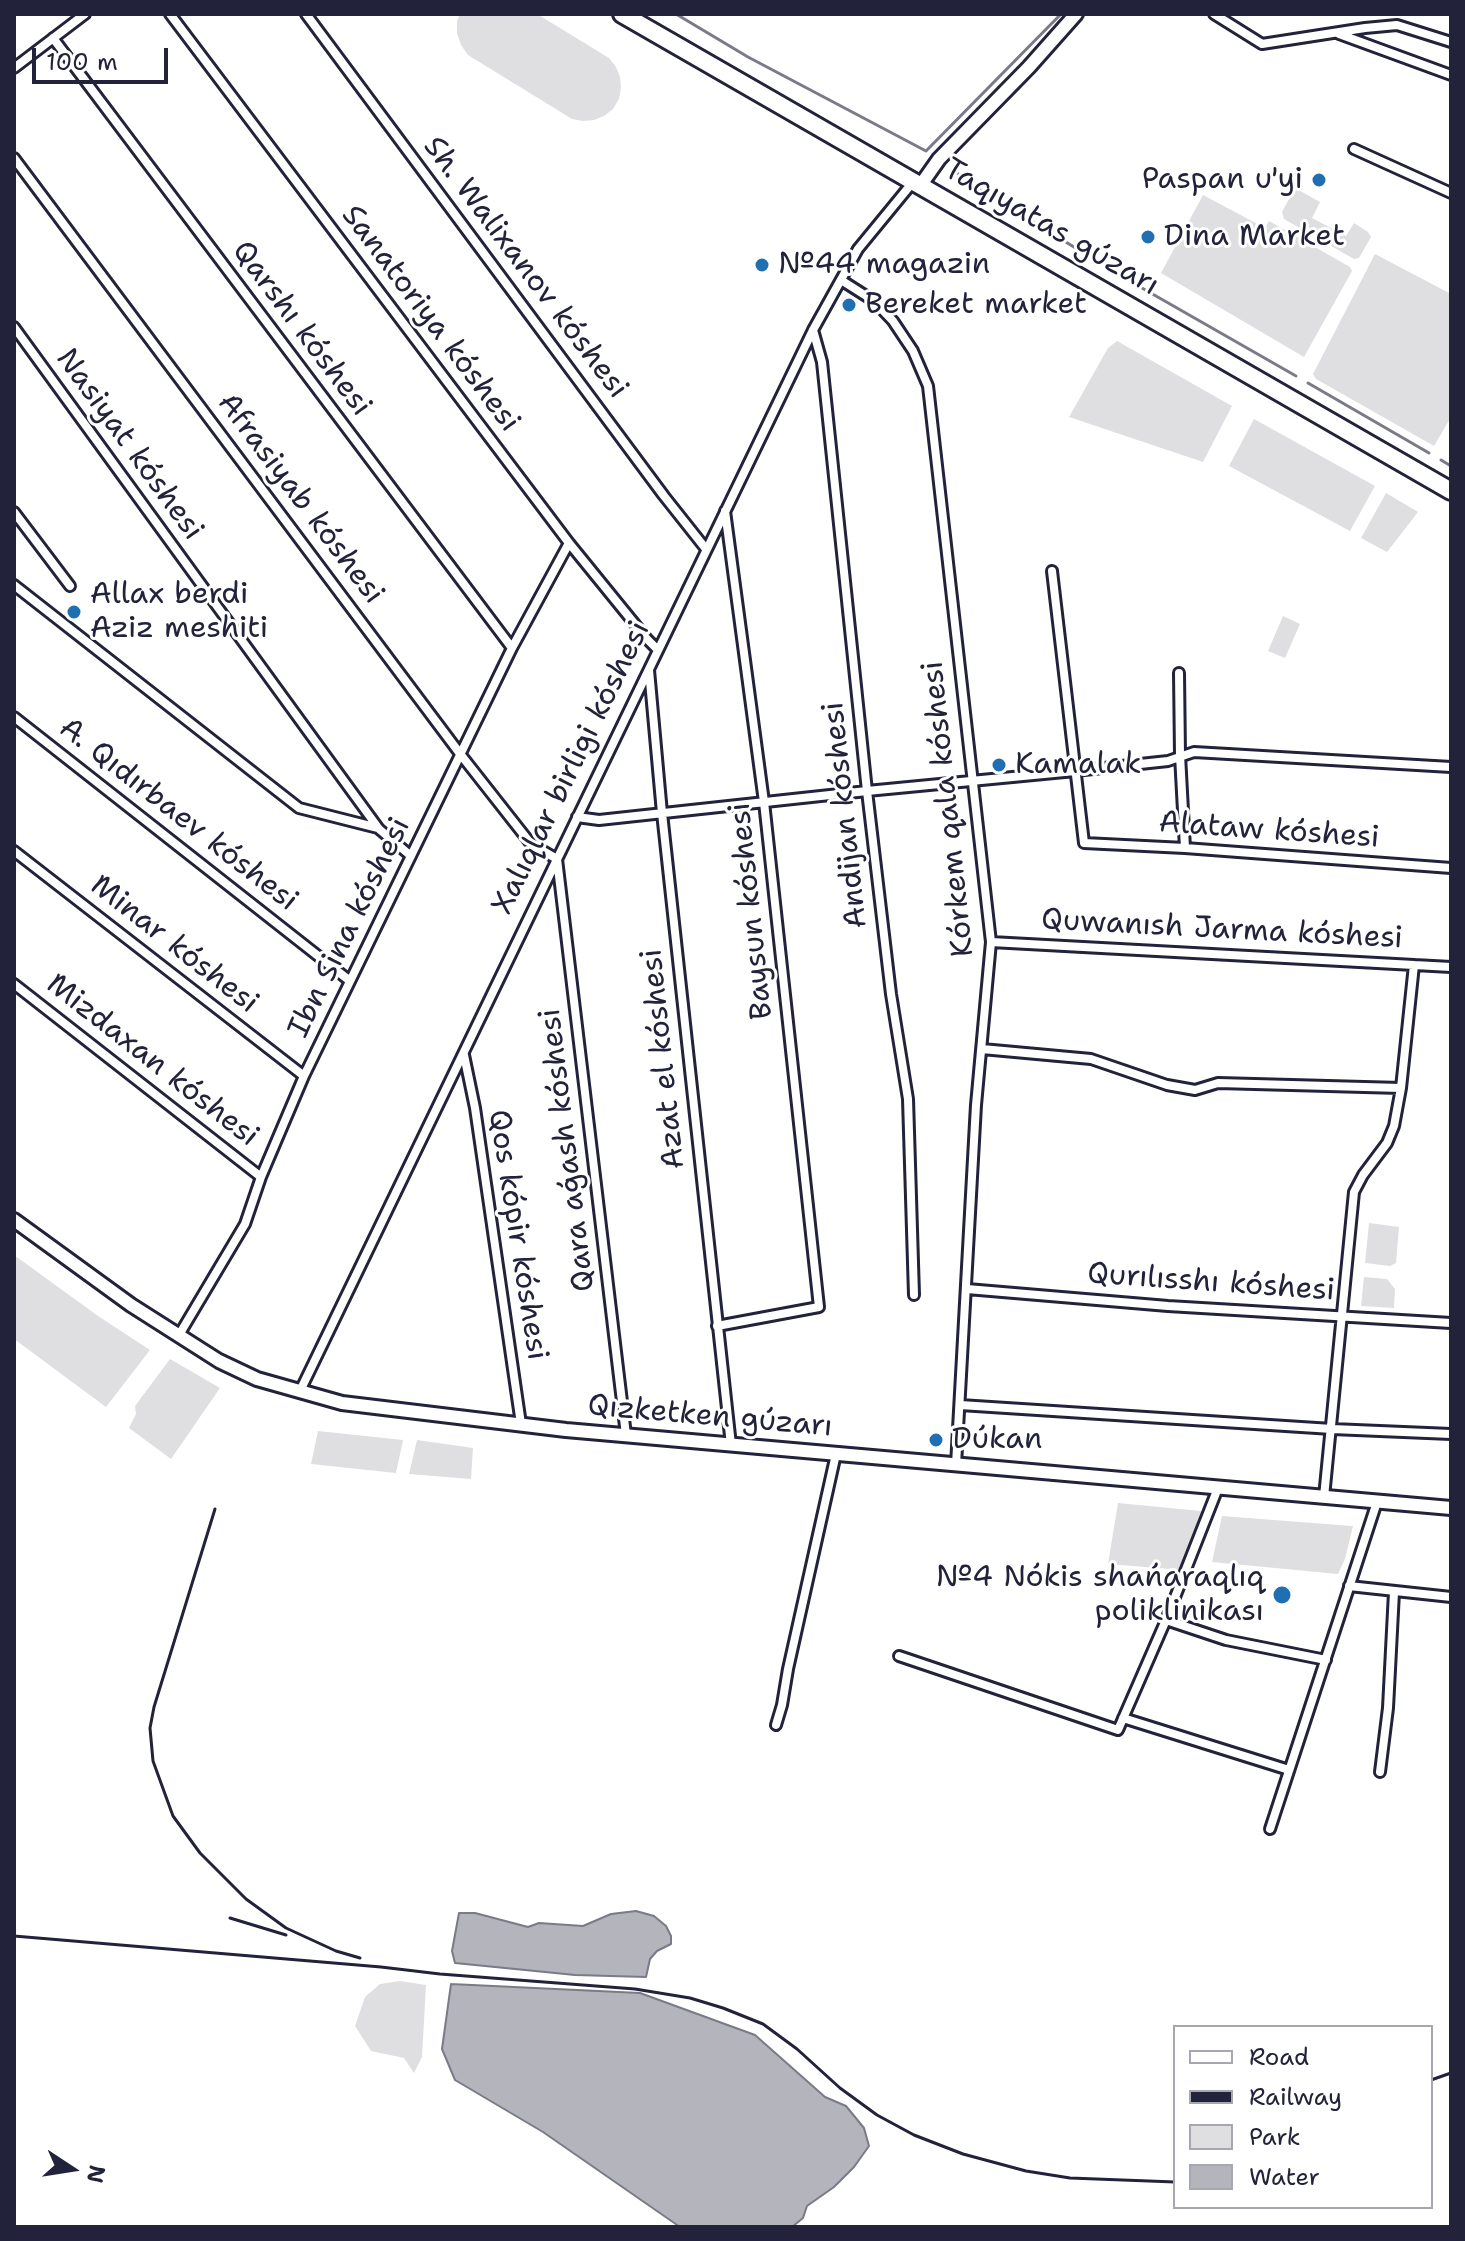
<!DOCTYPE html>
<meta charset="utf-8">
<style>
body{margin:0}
#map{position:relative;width:1465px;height:2241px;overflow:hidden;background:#fff;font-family:"Shantell Sans",sans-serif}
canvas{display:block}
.frame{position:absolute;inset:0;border:16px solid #22223b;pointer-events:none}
.legend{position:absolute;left:1173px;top:2025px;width:260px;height:184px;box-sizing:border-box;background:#fff;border:2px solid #a7a7b1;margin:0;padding:10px 14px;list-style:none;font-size:24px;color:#22223b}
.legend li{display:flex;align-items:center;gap:16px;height:40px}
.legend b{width:40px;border:2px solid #a7a7b1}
.north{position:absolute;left:32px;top:2129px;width:80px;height:80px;-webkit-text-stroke:6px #fff;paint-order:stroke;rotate:102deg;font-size:22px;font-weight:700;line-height:32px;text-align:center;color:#22223b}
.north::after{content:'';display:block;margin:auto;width:28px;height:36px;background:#22223b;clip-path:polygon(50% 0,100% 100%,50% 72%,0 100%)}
.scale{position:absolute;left:32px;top:48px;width:136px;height:36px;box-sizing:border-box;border:4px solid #22223b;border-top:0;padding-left:10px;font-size:24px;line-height:28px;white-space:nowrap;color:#22223b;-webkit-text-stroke:6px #fff;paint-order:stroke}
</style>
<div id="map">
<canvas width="1465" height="2241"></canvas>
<div class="frame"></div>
<ul class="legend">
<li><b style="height:10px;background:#fff"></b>Road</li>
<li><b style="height:10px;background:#22223b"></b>Railway</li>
<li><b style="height:22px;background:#dfdfe2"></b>Park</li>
<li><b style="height:22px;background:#b4b4bc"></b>Water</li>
</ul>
<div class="north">N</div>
<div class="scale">100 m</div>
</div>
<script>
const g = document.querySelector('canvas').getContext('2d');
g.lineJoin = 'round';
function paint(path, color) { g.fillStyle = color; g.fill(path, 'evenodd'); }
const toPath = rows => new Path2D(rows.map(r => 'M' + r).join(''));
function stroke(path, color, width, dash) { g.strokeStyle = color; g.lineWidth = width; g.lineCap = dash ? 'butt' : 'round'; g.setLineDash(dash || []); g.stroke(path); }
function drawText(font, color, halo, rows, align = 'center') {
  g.font = font + ' "Shantell Sans",sans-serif'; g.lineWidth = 6; g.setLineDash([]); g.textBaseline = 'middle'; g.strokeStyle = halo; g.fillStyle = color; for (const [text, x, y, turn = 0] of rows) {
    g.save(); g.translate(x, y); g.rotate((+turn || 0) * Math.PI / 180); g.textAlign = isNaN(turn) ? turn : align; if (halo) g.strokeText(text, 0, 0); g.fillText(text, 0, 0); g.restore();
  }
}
paint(toPath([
 [460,14,537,14,609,58,616,67,620,77,621,88,619,99,613,109,604,116,594,120,583,121,572,119,468,55,461,45,457,33,457,21],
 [1295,188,1320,202,1312,218,1346,236,1354,223,1368,232,1371,237,1359,258,1354,259,1284,219,1282,212],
 [1203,195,1265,228,1269,221,1350,267,1352,271,1304,357,1161,273],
 [1375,254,1451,294,1451,417,1434,446,1316,379,1313,374],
 [1117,341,1232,406,1203,462,1069,417,1108,348],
 [1254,419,1375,486,1350,531,1229,466],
 [1386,493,1418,512,1387,552,1361,538],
 [1283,616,1300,624,1285,658,1268,651],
 [1369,1223,1399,1227,1396,1263,1390,1266,1365,1263],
 [14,1255,98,1316,150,1350,106,1407,14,1339],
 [1364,1277,1387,1279,1395,1289,1394,1308,1361,1306],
 [170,1359,220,1388,171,1459,129,1428,136,1414,135,1406],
 [318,1431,403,1440,396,1473,311,1464],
 [417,1440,473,1448,471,1479,409,1474],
 [1118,1503,1201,1511,1203,1514,1181,1570,1108,1564],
 [1222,1516,1352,1526,1353,1526,1345,1559,1338,1574,1212,1562],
 [400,1981,426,1985,422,2057,414,2073,404,2058,371,2051,355,2026,365,1997,380,1984]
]), '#dfdfe2');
const water = toPath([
 [636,1911,654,1916,666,1926,671,1936,671,1944,657,1951,650,1959,646,1977,575,1975,455,1963,452,1951,459,1913,475,1913,528,1927,539,1923,583,1926,611,1914,636,1911],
 [451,1984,640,1993,755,2035,825,2097,846,2106,864,2128,869,2146,854,2167,834,2187,807,2206,803,2218,792,2227,680,2227,543,2132,455,2080,442,2049,451,1984]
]);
paint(water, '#b4b4bc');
stroke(water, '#7a7a88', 2);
stroke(toPath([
 [676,14,748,57,926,151,1061,14],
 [954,171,979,189,1128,280,1296,376],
 [1308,383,1429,453],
 [1441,460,1451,466]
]), '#7a7a88', 3);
const street = toPath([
 [170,14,569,543,647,639,657,649],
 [306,14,664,496,706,549],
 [1214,14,1262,44,1365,28,1397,25,1451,42],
 [1339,34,1451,75],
 [53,38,512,648],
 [14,68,85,14],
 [1354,149,1451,193],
 [14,158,461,755,531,844,557,859,626,1435],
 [841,280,874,301,893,321,913,351,928,386,991,942,976,1105,956,1465],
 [14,327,379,829,411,856],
 [813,330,822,362,867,791,891,994,908,1099,914,1295],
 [14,512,70,586],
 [1052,571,1084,843,1185,848,1451,868],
 [14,585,299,808,378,828],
 [649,670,662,813,731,1445],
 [1179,673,1180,755,1185,848],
 [14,717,350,981],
 [577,817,599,820,867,791,1075,771,1168,761,1194,752,1451,767],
 [14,851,304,1076],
 [991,942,1451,967],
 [14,984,261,1177],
 [982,1049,1091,1059,1167,1085,1195,1090,1218,1083,1401,1088],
 [464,1055,475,1108,521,1424],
 [967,1289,1168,1306,1451,1323],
 [717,1326,819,1307,764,802,725,511],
 [179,1335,245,1224,261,1177,304,1076,512,648,569,543],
 [300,1391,813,330,858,249,913,182],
 [960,1405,1332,1429,1451,1434],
 [1324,1497,1354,1192,1363,1175,1387,1143,1394,1126,1401,1088,1414,965],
 [1349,1586,1451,1597],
 [1166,1620,1226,1640,1326,1660],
 [899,1656,1118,1730,1166,1620,1218,1488],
 [1123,1718,1289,1770],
 [776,1725,782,1705,788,1669,836,1454],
 [1380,1772,1388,1708,1394,1592],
 [1270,1829,1377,1502]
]);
const secondary = toPath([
 [920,186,939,159,1029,67,1076,14],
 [14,1220,131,1305,219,1361,257,1379,342,1403,566,1430,1451,1508]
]);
const highway = toPath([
 [622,14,1451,491]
]);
stroke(street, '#22223b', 14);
stroke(secondary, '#22223b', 18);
stroke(highway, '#22223b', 22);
stroke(street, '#fff', 8);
stroke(secondary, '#fff', 12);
stroke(highway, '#fff', 16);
stroke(toPath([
 [215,1509,154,1707,150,1728,153,1761,173,1816,200,1853,246,1899,286,1928,336,1951,360,1958],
 [230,1918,286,1935],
 [14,1936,381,1967,440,1974,635,1989,690,1998,723,2008,763,2024,797,2049,840,2088,877,2115,914,2135,963,2154,1026,2171,1070,2178,1175,2182],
 [1431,2080,1451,2073]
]), '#22223b', 3);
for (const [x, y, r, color] of [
 [1319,180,8,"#1f6fb2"],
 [1148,237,8,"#1f6fb2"],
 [762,265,8,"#1f6fb2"],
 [849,305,8,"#1f6fb2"],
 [74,612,8,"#1f6fb2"],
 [999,765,8,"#1f6fb2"],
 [936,1440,8,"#1f6fb2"],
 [1282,1595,10,"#1f6fb2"]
]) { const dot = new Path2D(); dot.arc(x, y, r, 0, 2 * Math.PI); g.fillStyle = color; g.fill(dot); stroke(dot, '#fff', 3); }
drawText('30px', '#22223b', '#fff', [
 ["Paspan u'yi",1303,180,"right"],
 ["Dina Market",1164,237],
 ["№44 magazin",778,265],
 ["Bereket market",865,305],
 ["Allax berdi",90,595],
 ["Aziz meshiti",90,629],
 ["Kamalak",1015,765],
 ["Dúkan",952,1440],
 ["№4 Nókis shańaraqlıq",1264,1578,"right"],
 ["poliklinikası",1264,1612,"right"]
], 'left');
drawText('30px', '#22223b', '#fff', [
 ["Taqıyatas gúzarı",1051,228,30],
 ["Sh. Walixanov kóshesi",525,268,53],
 ["Sanatoriya kóshesi",430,319,53],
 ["Qarshı kóshesi",301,329,53],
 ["Nasiyat kóshesi",129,445,54],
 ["Afrasiyab kóshesi",300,499,53],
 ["Xalıqlar birligi kóshesi",572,768,-64],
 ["Kórkem qala kóshesi",949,809,-96],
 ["A. Qıdırbaev kóshesi",178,815,38],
 ["Andijan kóshesi",846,815,-96],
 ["Alataw kóshesi",1269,831,4],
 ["Baysun kóshesi",752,911,-96],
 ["Ibn Sina kóshesi",350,928,-64],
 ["Quwanısh Jarma kóshesi",1222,930,3],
 ["Minar kóshesi",174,945,38],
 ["Azat el kóshesi",664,1059,-96],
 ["Mizdaxan kóshesi",152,1061,38],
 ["Qara aǵash kóshesi",568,1150,-97],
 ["Qos kópir kóshesi",517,1235,81],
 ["Qurılısshı kóshesi",1211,1283,4],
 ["Qızketken gúzarı",710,1417,5]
]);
</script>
